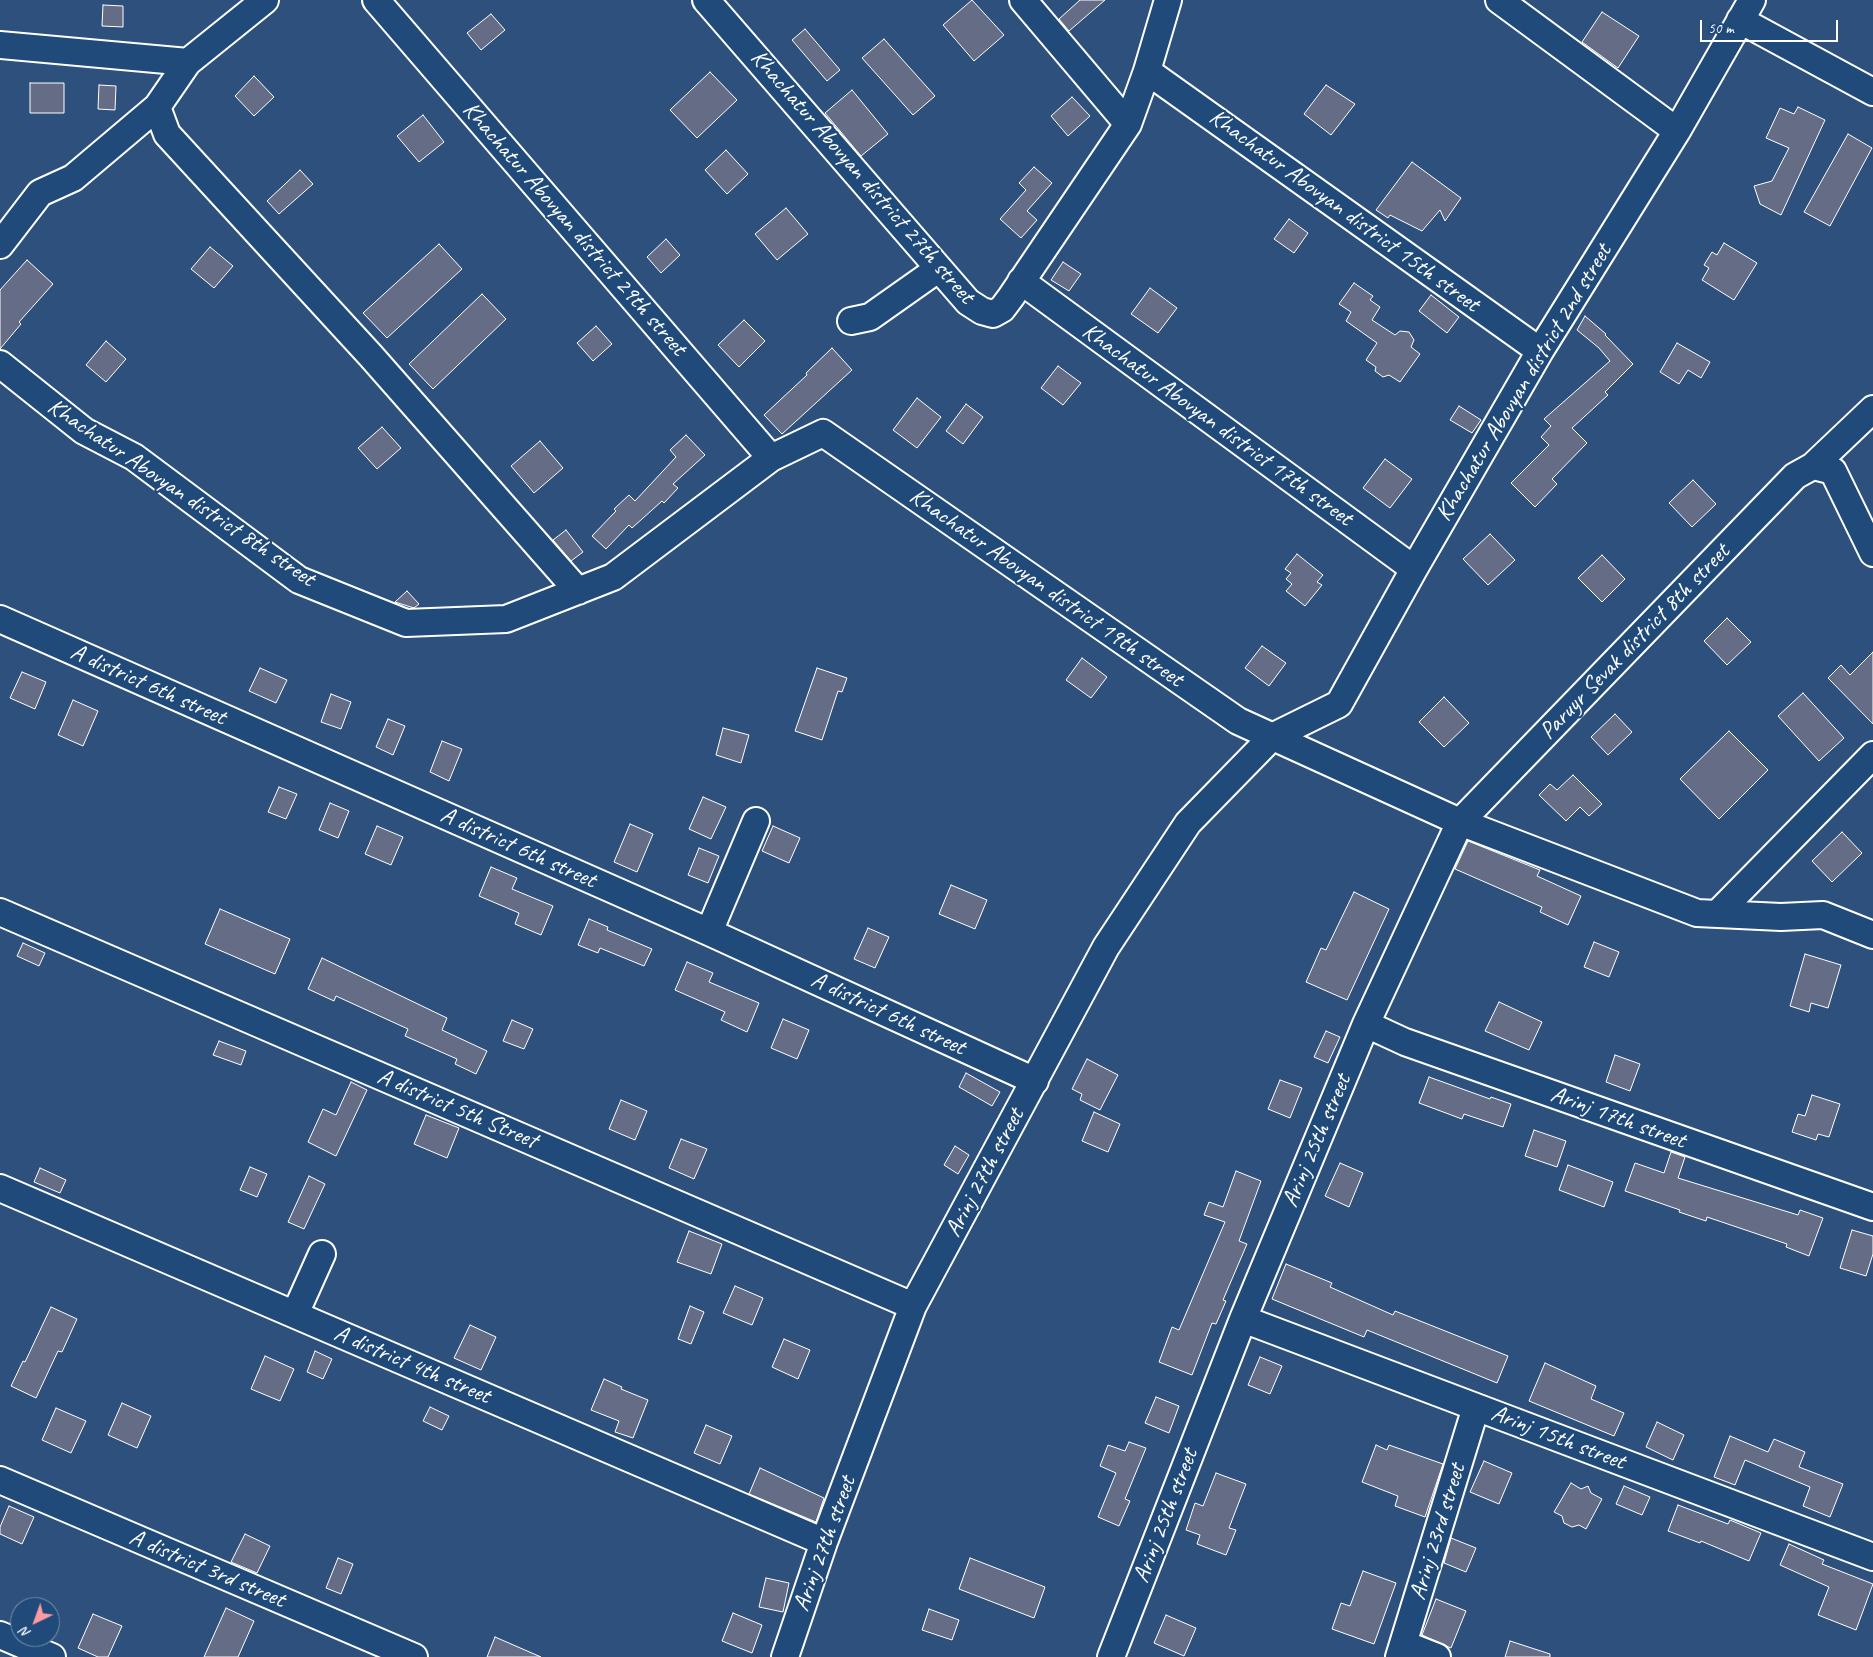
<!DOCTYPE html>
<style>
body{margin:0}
#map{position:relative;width:1873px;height:1657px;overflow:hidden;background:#2d517c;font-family:Caveat,sans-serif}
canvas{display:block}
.north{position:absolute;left:10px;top:1597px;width:50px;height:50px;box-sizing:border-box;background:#1f4a7a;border:1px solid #7992af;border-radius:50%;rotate:222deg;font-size:14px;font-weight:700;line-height:20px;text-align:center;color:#fff}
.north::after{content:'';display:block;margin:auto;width:18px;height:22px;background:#ff9aa2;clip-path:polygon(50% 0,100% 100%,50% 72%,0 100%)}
.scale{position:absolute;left:1700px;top:20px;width:138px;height:22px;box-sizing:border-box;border:2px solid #fff;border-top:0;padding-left:6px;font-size:15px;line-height:18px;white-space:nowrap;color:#fff;-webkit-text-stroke:4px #1f4a7a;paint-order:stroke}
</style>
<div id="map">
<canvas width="1873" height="1657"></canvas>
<div class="north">N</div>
<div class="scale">50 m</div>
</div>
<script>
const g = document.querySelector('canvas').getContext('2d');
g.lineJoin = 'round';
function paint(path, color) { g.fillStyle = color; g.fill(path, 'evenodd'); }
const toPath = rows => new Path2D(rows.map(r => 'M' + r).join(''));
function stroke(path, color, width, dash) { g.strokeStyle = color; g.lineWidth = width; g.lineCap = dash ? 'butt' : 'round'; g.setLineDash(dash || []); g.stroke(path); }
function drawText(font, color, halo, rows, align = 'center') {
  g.font = font + ' Caveat,sans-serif'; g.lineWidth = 4.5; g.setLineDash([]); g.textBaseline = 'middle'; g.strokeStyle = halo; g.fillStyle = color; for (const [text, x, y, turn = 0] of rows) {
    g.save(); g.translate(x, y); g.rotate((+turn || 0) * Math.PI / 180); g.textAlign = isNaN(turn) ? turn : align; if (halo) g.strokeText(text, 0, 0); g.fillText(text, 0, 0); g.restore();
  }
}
const building = toPath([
 [972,0,1004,35,974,61,943,25,972,0],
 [1080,0,1105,0,1069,31,1059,19,1080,0],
 [103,5,123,6,123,27,102,26,103,5],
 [1602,12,1639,36,1618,68,1582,42,1602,12],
 [491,14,505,30,481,50,467,33,491,14],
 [805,29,840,70,827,81,792,40,805,29],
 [884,39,935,96,913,115,862,58,884,39],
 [710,72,737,100,697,138,670,110,710,72],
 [254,76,274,97,254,116,235,96,254,76],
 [30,83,64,83,64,113,30,113,30,83],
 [99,85,116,86,115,110,98,109,99,85],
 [1326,85,1355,104,1331,135,1304,114,1326,85],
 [852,90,888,134,861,156,825,113,852,90],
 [1072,97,1090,116,1068,136,1051,116,1072,97],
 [1798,107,1825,120,1781,215,1760,204,1754,186,1772,181,1789,148,1766,138,1780,108,1794,114,1798,107],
 [423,115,444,142,419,162,397,136,423,115],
 [1848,134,1872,148,1830,226,1804,212,1848,134],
 [726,150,748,174,727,194,705,170,726,150],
 [1412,162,1461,198,1445,221,1440,210,1422,231,1390,215,1388,218,1376,210,1412,162],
 [1034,167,1052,183,1027,211,1037,220,1021,238,1000,219,1026,190,1019,183,1034,167],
 [300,170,313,184,279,214,267,201,300,170],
 [786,208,808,234,777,260,755,234,786,208],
 [1289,219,1308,233,1294,253,1274,239,1289,219],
 [666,239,680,255,661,273,647,257,666,239],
 [1724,243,1757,263,1734,300,1702,280,1709,268,1704,265,1712,252,1717,255,1724,243],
 [439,244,462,269,387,338,363,313,439,244],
 [210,247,233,266,214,288,191,269,210,247],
 [27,260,53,284,19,322,21,324,0,349,0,290,27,260],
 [1063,262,1081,274,1069,291,1051,280,1063,262],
 [1354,283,1373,296,1370,300,1380,307,1372,320,1395,335,1400,331,1409,332,1414,340,1411,347,1420,354,1400,382,1389,375,1383,377,1375,371,1376,367,1366,360,1377,343,1346,321,1351,312,1339,304,1354,283],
 [1150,288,1177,308,1158,333,1131,314,1150,288],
 [482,294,506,319,433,389,409,364,482,294],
 [1431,295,1459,317,1447,333,1419,311,1431,295],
 [1585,316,1606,334,1605,335,1633,364,1605,392,1608,395,1572,428,1587,443,1552,479,1557,484,1535,507,1511,483,1549,445,1541,437,1551,426,1544,419,1610,361,1599,348,1577,330,1585,316],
 [744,320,765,341,739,367,718,345,744,320],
 [596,326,612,344,593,361,577,343,596,326],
 [106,341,126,359,106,382,86,365,106,341],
 [1677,343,1710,362,1701,378,1688,370,1679,384,1660,372,1677,343],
 [832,348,852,370,782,434,764,415,807,375,806,373,832,348],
 [1058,366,1081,383,1063,405,1041,388,1058,366],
 [917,398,941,417,917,448,893,430,917,398],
 [966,404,983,417,963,444,946,431,966,404],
 [1459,406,1481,420,1472,433,1450,420,1459,406],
 [382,427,401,448,377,469,358,448,382,427],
 [686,435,705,455,673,484,678,488,664,503,662,501,632,528,629,525,606,549,592,536,616,511,614,509,629,495,635,501,676,457,670,450,686,435],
 [540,441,563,468,534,493,511,466,540,441],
 [1385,459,1412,479,1390,508,1363,488,1385,459],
 [1693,480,1716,504,1692,527,1669,503,1693,480],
 [566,530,583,552,571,561,553,540,566,530],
 [1490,534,1515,560,1488,585,1463,559,1490,534],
 [1297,554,1323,575,1317,582,1322,585,1305,606,1286,591,1292,584,1286,579,1291,573,1285,569,1297,554],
 [1602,555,1625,579,1602,602,1578,578,1602,555],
 [407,591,419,604,414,608,395,602,407,591],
 [1727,618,1751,642,1727,665,1704,641,1727,618],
 [1262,646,1286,663,1269,686,1245,668,1262,646],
 [1873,652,1873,724,1828,678,1841,665,1850,675,1873,652],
 [1082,658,1107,677,1091,698,1066,680,1082,658],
 [260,668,287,680,276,703,249,691,260,668],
 [817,668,847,678,842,692,838,691,822,740,795,731,817,668],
 [22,672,46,682,35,709,10,698,22,672],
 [1803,693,1844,738,1819,761,1778,716,1803,693],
 [331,694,351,702,341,729,321,722,331,694],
 [1444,697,1469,723,1444,747,1419,722,1444,697],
 [73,700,98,711,83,746,58,735,73,700],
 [1615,714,1632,732,1608,755,1591,737,1615,714],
 [388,719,405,726,393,755,376,747,388,719],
 [723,728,749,735,741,763,716,755,723,728],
 [1729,731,1768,770,1719,819,1680,779,1729,731],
 [442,741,462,749,449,781,430,772,442,741],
 [1573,775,1602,804,1589,816,1580,807,1566,821,1539,795,1550,784,1557,790,1573,775],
 [279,787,297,794,286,819,268,812,279,787],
 [703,797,726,807,711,839,689,829,703,797],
 [330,803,349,811,338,838,319,830,330,803],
 [630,824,653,834,637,872,614,862,630,824],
 [377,826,403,837,391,865,365,854,377,826],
 [773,826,800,838,789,863,762,851,773,826],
 [1842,832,1862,853,1832,882,1812,861,1842,832],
 [1468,841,1540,870,1537,876,1581,896,1568,925,1540,912,1542,907,1455,869,1468,841],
 [699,848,719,856,708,883,688,875,699,848],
 [491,867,517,878,512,889,553,906,541,935,515,924,519,913,479,896,491,867],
 [951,885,987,900,975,929,939,914,951,885],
 [1354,892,1389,909,1347,1000,1306,982,1321,948,1326,950,1354,892],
 [220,909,290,939,275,974,205,944,220,909],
 [589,919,608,927,607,930,652,949,644,966,600,948,598,953,578,945,589,919],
 [868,928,889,937,875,968,854,959,868,928],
 [1594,942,1619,952,1609,977,1584,967,1594,942],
 [23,943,45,953,39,966,17,956,23,943],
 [1805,954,1841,965,1828,1008,1811,1003,1809,1012,1790,1006,1805,954],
 [322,958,447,1018,442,1030,487,1051,476,1074,455,1064,457,1059,405,1036,408,1029,336,996,334,1001,308,989,322,958],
 [687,962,713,973,709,982,759,1003,747,1032,721,1020,725,1012,675,990,687,962],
 [1499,1002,1542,1022,1529,1050,1485,1031,1499,1002],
 [783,1019,809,1030,797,1059,771,1048,783,1019],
 [512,1020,533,1029,524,1049,503,1041,512,1020],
 [1326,1031,1340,1037,1328,1063,1314,1057,1326,1031],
 [219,1041,246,1051,241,1065,213,1055,219,1041],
 [1615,1055,1640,1064,1630,1091,1606,1082,1615,1055],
 [1087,1059,1118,1075,1100,1110,1080,1100,1082,1094,1072,1089,1087,1059],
 [966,1073,1000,1092,992,1106,959,1087,966,1073],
 [1429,1077,1490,1099,1491,1097,1511,1104,1503,1127,1464,1114,1462,1119,1419,1103,1429,1077],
 [1280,1080,1302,1088,1290,1118,1268,1109,1280,1080],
 [351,1082,367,1090,336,1156,308,1142,323,1109,336,1115,351,1082],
 [1812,1095,1840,1104,1829,1137,1818,1134,1816,1140,1792,1132,1798,1114,1805,1116,1812,1095],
 [621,1100,647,1111,635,1140,609,1129,621,1100],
 [1094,1112,1120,1124,1108,1152,1082,1141,1094,1112],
 [426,1115,459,1128,447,1158,414,1144,426,1115],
 [1534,1130,1566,1141,1557,1167,1525,1156,1534,1130],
 [681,1139,707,1149,694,1179,669,1168,681,1139],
 [955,1146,969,1155,958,1174,944,1165,955,1146],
 [1671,1152,1685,1157,1678,1178,1798,1215,1800,1210,1823,1218,1809,1256,1786,1247,1787,1244,1707,1217,1706,1221,1679,1212,1680,1210,1625,1191,1635,1163,1664,1173,1671,1152],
 [1340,1163,1363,1173,1349,1207,1325,1196,1340,1163],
 [1568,1165,1613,1182,1604,1207,1559,1190,1568,1165],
 [250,1167,267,1174,257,1197,240,1190,250,1167],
 [40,1168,66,1180,60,1193,34,1182,40,1168],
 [1236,1171,1261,1181,1239,1241,1247,1244,1223,1300,1226,1301,1216,1324,1212,1323,1192,1375,1159,1362,1172,1327,1179,1330,1225,1222,1204,1215,1209,1202,1223,1207,1236,1171],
 [309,1176,325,1184,304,1229,288,1222,309,1176],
 [1852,1230,1873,1236,1873,1254,1866,1276,1840,1268,1852,1230],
 [689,1231,722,1244,711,1274,677,1262,689,1231],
 [1286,1264,1332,1283,1330,1287,1393,1315,1395,1311,1508,1356,1497,1383,1367,1330,1364,1337,1272,1299,1286,1264],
 [735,1286,763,1298,752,1325,723,1313,735,1286],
 [690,1306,704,1312,691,1344,678,1339,690,1306],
 [51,1307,77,1319,62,1352,58,1351,36,1398,11,1386,23,1361,25,1362,51,1307],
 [470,1325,496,1337,481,1370,454,1358,470,1325],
 [784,1339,810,1350,798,1379,772,1367,784,1339],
 [315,1351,332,1359,323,1379,307,1372,315,1351],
 [265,1356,294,1369,280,1401,251,1389,265,1356],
 [1260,1357,1282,1366,1270,1394,1248,1385,1260,1357],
 [1545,1363,1596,1386,1591,1399,1624,1413,1614,1436,1529,1401,1545,1363],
 [604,1379,622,1387,621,1389,648,1400,633,1438,615,1432,619,1421,591,1410,604,1379],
 [1156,1397,1179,1406,1169,1433,1145,1423,1156,1397],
 [122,1403,151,1416,137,1448,108,1435,122,1403],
 [430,1407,449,1416,442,1430,423,1421,430,1407],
 [56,1408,86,1421,71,1453,42,1440,56,1408],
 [1657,1422,1684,1435,1673,1460,1646,1447,1657,1422],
 [706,1425,732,1436,720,1464,694,1453,706,1425],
 [1730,1436,1768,1452,1774,1439,1805,1452,1799,1467,1843,1484,1830,1517,1803,1506,1810,1487,1745,1460,1735,1485,1714,1477,1730,1436],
 [1129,1442,1146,1448,1125,1499,1130,1501,1119,1526,1098,1517,1116,1473,1100,1466,1108,1445,1125,1451,1129,1442],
 [1376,1445,1387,1450,1389,1445,1443,1464,1425,1517,1395,1506,1398,1496,1362,1482,1376,1445],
 [1484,1461,1512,1473,1499,1504,1470,1492,1484,1461],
 [760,1468,824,1498,816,1522,749,1494,760,1468],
 [1216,1473,1246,1484,1229,1528,1236,1530,1226,1555,1197,1544,1200,1535,1186,1530,1195,1503,1203,1506,1216,1473],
 [1571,1483,1581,1489,1588,1486,1591,1493,1602,1499,1586,1529,1579,1525,1572,1527,1564,1523,1562,1516,1554,1512,1571,1483],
 [1624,1486,1650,1497,1642,1515,1616,1504,1624,1486],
 [1678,1505,1728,1524,1730,1520,1761,1533,1749,1561,1701,1541,1700,1543,1668,1531,1678,1505],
 [9,1506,34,1517,22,1544,0,1534,0,1527,9,1506],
 [245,1534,270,1546,257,1573,231,1562,245,1534],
 [1451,1538,1476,1548,1466,1572,1444,1563,1451,1538],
 [1789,1544,1824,1560,1822,1564,1873,1584,1856,1630,1818,1615,1829,1587,1780,1565,1789,1544],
 [338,1558,353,1564,341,1594,326,1588,338,1558],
 [970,1558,1045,1587,1034,1618,959,1589,970,1558],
 [1363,1571,1396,1583,1374,1644,1332,1629,1341,1603,1350,1606,1363,1571],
 [766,1578,789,1583,783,1612,759,1607,766,1578],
 [1436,1599,1466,1611,1451,1648,1422,1635,1436,1599],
 [226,1608,254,1621,238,1657,204,1657,226,1608],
 [929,1609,959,1620,952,1640,922,1630,929,1609],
 [733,1613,762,1625,752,1653,722,1641,733,1613],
 [93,1614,122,1626,108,1657,98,1657,78,1648,93,1614],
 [1166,1615,1196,1628,1184,1656,1154,1643,1166,1615],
 [495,1637,541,1657,487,1657,495,1637],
 [1510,1641,1550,1654,1550,1657,1505,1657,1510,1641]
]);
paint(building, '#646c86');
stroke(building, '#fff', 1);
const minor = toPath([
 [376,0,771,458],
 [706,0,968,302,982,311,993,314,1002,309,1011,297,1128,124,1147,71,1168,0],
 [1023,0,1128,124],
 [1499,0,1677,131],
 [1740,20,1873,92],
 [0,45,188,62],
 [1147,71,1540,351],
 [157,107,167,134,371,356,578,591],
 [0,245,40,193,73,178,157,107,188,62,265,0],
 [1021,281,1414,569],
 [851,321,870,317,938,269],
 [0,364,84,431,134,457,299,580,406,623,506,619,613,577,771,458,823,433,1238,721,1460,822,1366,1024,1243,1319,1111,1657],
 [1873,409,1813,466,1795,476,1460,822,1697,913,1781,917,1823,915,1873,935],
 [1813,466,1833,471,1873,553],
 [0,619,709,932,1035,1081],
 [0,912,913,1306],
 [1718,913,1873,755],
 [709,932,756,821],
 [1366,1024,1405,1042,1873,1207],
 [0,1188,824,1542],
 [295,1314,322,1254],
 [1243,1319,1873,1557],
 [0,1480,414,1657],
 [0,1635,52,1657],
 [1404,1644,1437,1657],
 [785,1657,824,1542,913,1306,1106,947,1188,823,1272,737,1339,704,1414,569,1540,351,1677,131,1752,0],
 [1399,1657,1476,1407]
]);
stroke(minor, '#fff', 30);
stroke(minor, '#1f4a7a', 26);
drawText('24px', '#fff', '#1f4a7a', [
 ["Khachatur Abovyan district 27th street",862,177,49],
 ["Khachatur Abovyan district 15th street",1344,211,36],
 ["Khachatur Abovyan district 29th street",574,229,49],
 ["Khachatur Abovyan district 2nd street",1524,383,-59],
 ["Khachatur Abovyan district 17th street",1217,425,36],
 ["Khachatur Abovyan district 8th street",181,493,34],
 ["Khachatur Abovyan district 19th street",1046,588,35],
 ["Paruyr Sevak district 8th street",1635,642,-46],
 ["A district 6th street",148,685,24],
 ["A district 6th street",518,848,24],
 ["A district 6th street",888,1014,25],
 ["A district 5th Street",457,1109,23],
 ["Arinj 17th street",1618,1118,20],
 ["Arinj 25th street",1317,1141,-67],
 ["Arinj 27th street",985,1173,-62],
 ["A district 4th street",412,1365,23],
 ["Arinj 15th street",1558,1438,21],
 ["Arinj 25th street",1166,1516,-69],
 ["Arinj 23rd street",1438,1532,-73],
 ["Arinj 27th street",825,1544,-70],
 ["A district 3rd street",207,1569,23]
]);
</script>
